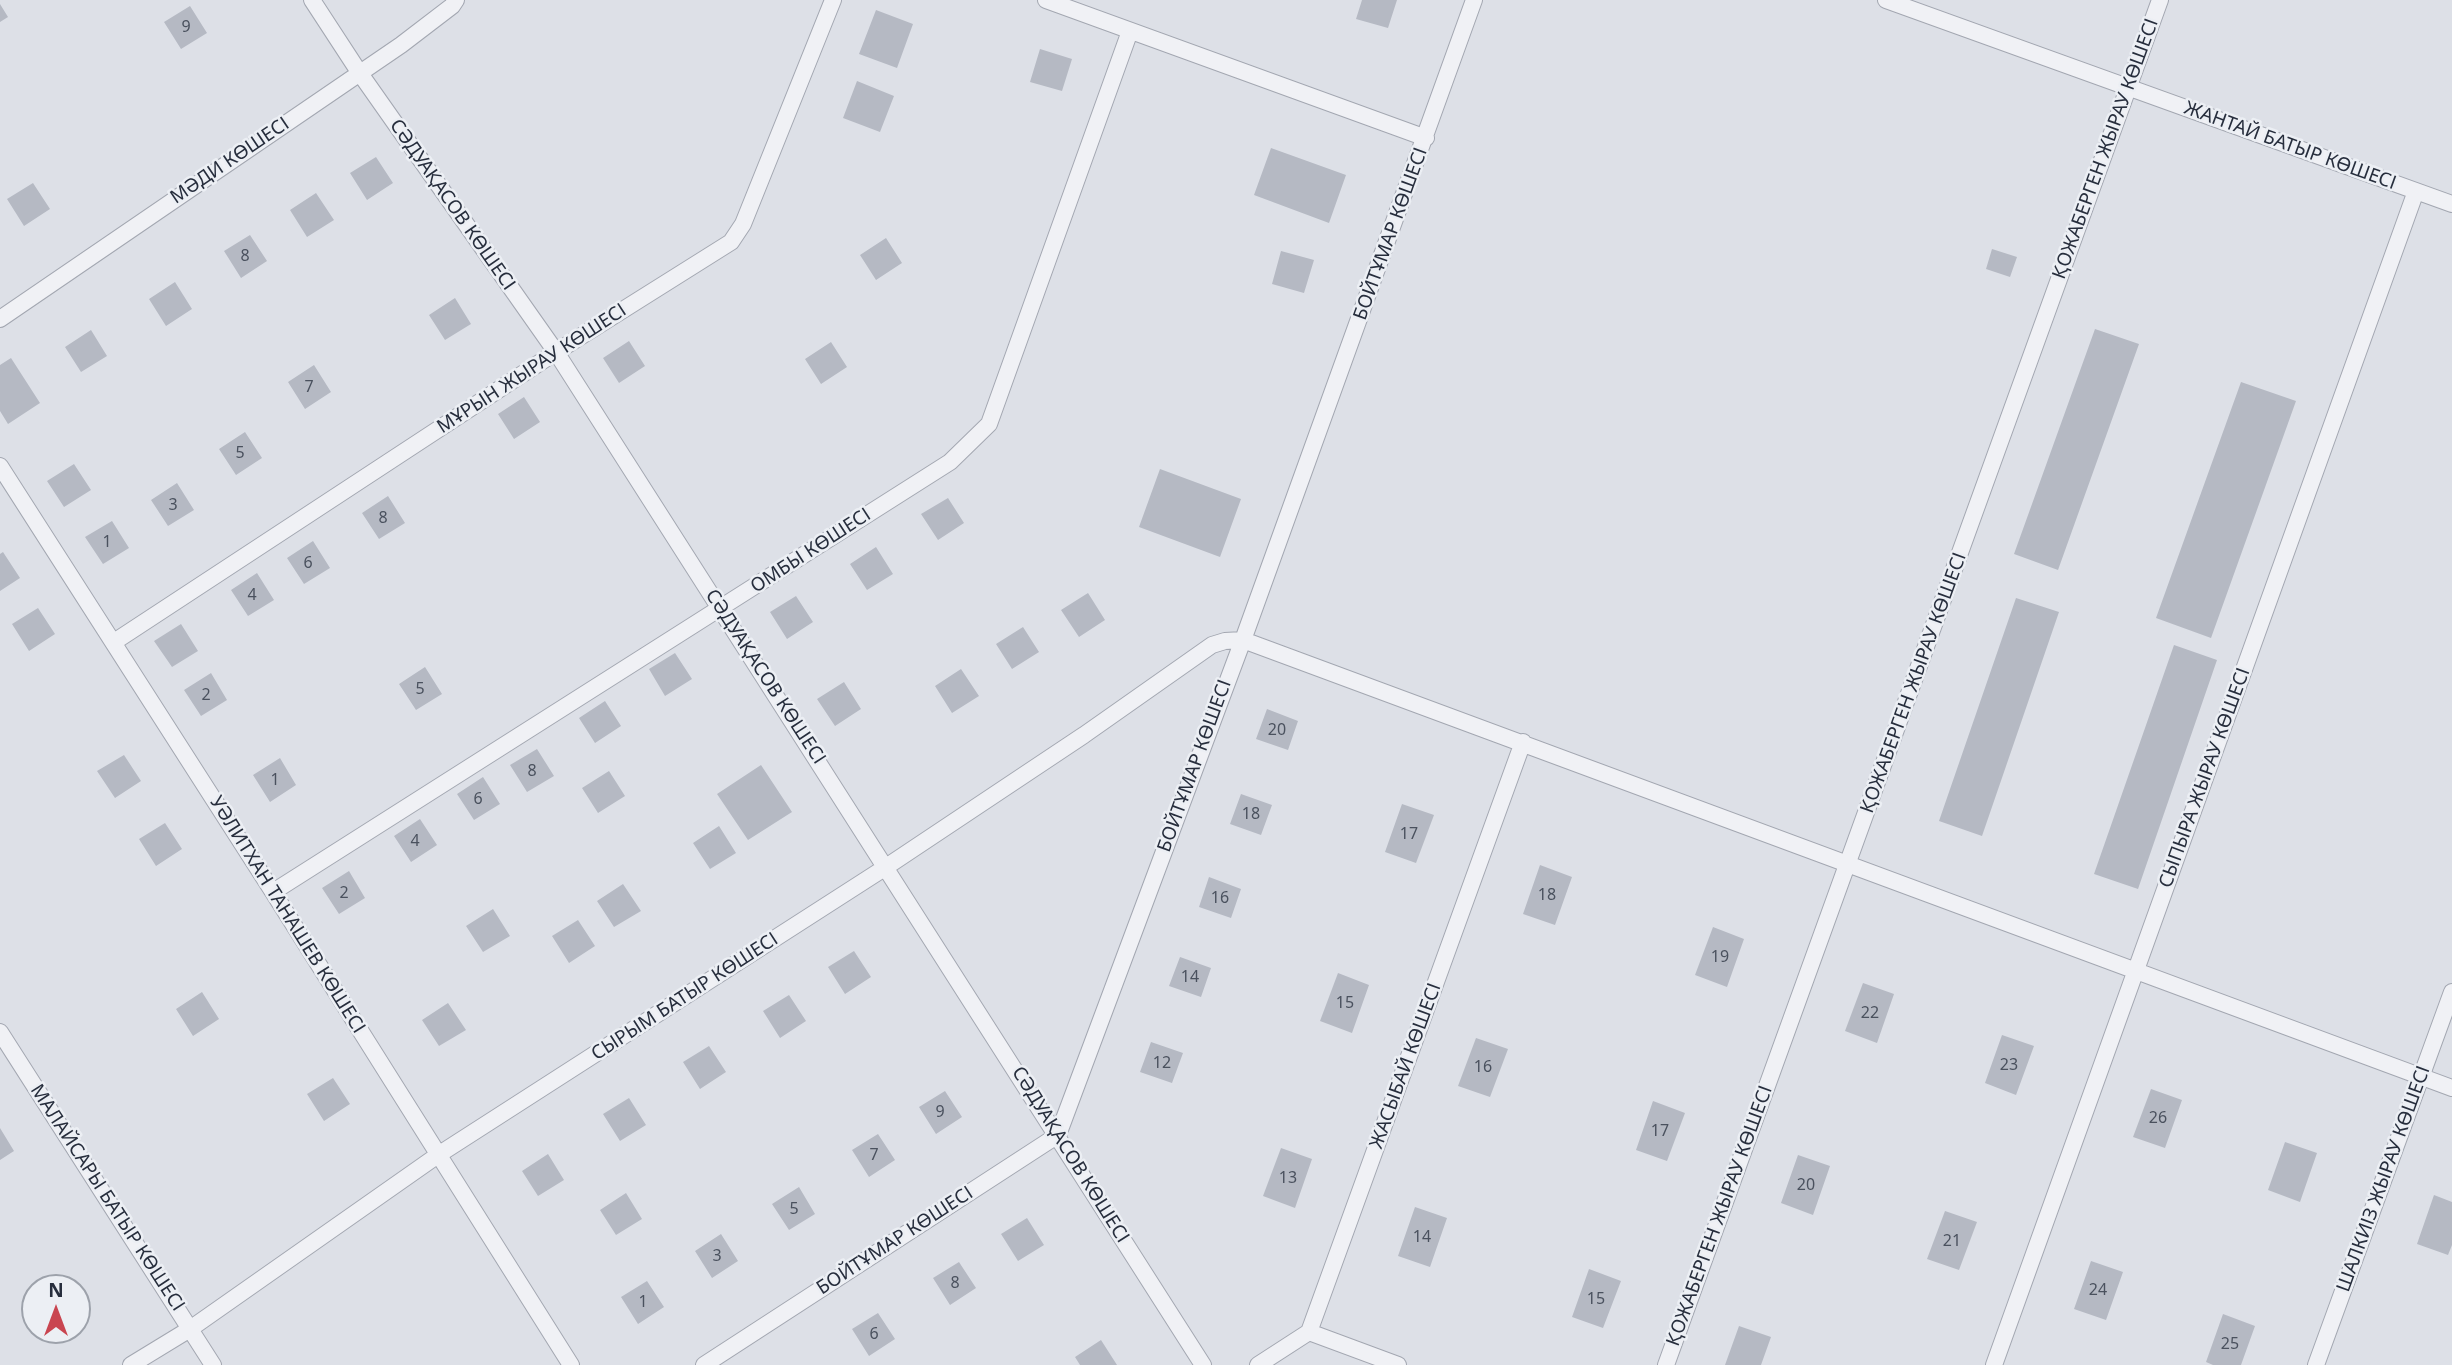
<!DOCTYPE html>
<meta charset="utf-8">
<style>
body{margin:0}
#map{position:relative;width:2452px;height:1365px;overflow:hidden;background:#dde0e7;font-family:"Noto Sans",sans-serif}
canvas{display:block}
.north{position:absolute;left:21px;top:1274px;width:70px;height:70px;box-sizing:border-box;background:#eceff4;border:2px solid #9da2ab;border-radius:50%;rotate:0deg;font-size:19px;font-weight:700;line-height:28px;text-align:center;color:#272e3d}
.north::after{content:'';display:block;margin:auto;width:24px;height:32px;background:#c94550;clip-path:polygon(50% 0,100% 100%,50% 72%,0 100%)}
</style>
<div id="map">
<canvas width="2452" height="1365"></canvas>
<div class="north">N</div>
</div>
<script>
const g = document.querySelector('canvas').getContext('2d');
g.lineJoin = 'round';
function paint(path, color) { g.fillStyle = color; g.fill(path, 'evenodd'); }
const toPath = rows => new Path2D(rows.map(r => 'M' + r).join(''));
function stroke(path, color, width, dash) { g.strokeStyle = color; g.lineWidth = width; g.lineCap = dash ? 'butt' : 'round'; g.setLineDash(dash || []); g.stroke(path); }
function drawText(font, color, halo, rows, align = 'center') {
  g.font = font + ' "Noto Sans",sans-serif'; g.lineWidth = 5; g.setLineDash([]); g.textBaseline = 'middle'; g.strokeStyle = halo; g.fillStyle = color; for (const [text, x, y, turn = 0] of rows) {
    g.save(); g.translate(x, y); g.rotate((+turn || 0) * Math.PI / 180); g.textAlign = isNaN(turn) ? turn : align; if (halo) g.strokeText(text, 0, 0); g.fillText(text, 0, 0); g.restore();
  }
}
paint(toPath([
 [1362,0,1397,0,1388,28,1356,19],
 [0,4,8,17,0,22],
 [190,6,207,33,181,49,164,22],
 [876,10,913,24,897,68,859,54],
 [1040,49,1072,59,1062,91,1030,82],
 [857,81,894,96,880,132,843,118],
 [1271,148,1346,175,1329,223,1254,195],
 [376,157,393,183,367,200,350,173],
 [33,183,50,209,24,226,7,199],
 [316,193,334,220,307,237,290,210],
 [250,235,267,261,241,278,224,251],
 [886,238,902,263,876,280,860,255],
 [1992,249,2017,257,2010,277,1986,269],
 [1281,251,1314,260,1304,293,1272,284],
 [175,282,192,309,166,326,149,299],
 [455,298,471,324,445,340,429,315],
 [2095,329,2139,344,2058,570,2014,554],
 [91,330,107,356,81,372,65,347],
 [629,341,645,366,619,383,603,358],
 [831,342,847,367,821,384,805,359],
 [11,358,40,403,8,424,0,411,0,365],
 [314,365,331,392,305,409,288,382],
 [2241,382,2296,401,2211,638,2156,618],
 [524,397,540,422,514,439,498,414],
 [245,432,262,458,236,475,219,449],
 [74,464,91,490,64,507,47,481],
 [1160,469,1241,499,1220,557,1139,527],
 [177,483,194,510,168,526,151,500],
 [388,496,405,523,379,539,362,513],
 [948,498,964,523,938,540,921,514],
 [112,521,129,548,103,564,85,537],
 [313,541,330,568,304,584,287,558],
 [876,547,893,574,867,590,850,564],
 [3,552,20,578,0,591,0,554],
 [257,573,274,600,248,616,231,590],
 [1088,593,1105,620,1079,637,1061,610],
 [796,596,813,622,787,639,770,612],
 [2016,598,2059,612,1982,836,1939,821],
 [38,608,55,634,29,651,12,624],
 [181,624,198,651,172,667,154,641],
 [1023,627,1039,652,1012,669,996,644],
 [2174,645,2217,660,2138,889,2094,874],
 [675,653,692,679,665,696,649,669],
 [425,667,442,694,416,710,399,684],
 [961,669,979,696,952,713,935,686],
 [211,673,227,700,201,716,184,690],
 [844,682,861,709,835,726,817,699],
 [605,701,621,726,595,743,579,718],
 [1267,709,1298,721,1288,750,1256,739],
 [537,749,554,776,527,792,510,765],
 [124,755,141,781,115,798,97,771],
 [280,758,296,785,270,802,253,775],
 [761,765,792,812,748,840,717,794],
 [609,771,625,796,598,813,582,788],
 [483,777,500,804,474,820,457,794],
 [1241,794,1272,805,1261,835,1230,824],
 [1402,804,1434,815,1416,863,1385,852],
 [420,819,437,845,411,862,394,836],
 [165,823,182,849,156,866,139,839],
 [719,826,736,853,710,869,693,843],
 [1540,865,1572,877,1555,925,1523,914],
 [349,871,365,898,339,914,322,888],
 [1209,877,1241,889,1231,918,1199,907],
 [623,884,641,911,614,927,597,901],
 [493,909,510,936,483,952,466,926],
 [578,920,595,946,569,963,552,936],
 [1713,927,1744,939,1727,987,1695,975],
 [854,951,871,977,845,994,828,967],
 [1180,957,1211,968,1201,997,1169,986],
 [1338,973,1369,985,1352,1033,1320,1021],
 [1863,983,1894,994,1877,1043,1845,1031],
 [202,992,219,1019,193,1036,176,1009],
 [789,995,806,1021,780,1038,763,1011],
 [448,1003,466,1030,439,1046,422,1020],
 [2002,1035,2034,1046,2016,1095,1985,1083],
 [1476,1038,1508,1049,1490,1097,1458,1086],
 [1151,1042,1183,1053,1172,1083,1140,1072],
 [709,1046,726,1072,700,1089,683,1062],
 [333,1078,350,1104,324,1121,307,1094],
 [2151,1089,2182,1100,2165,1148,2133,1137],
 [945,1091,962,1117,936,1134,919,1107],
 [629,1098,646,1125,620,1141,603,1114],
 [1653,1101,1685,1113,1667,1161,1636,1150],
 [0,1128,14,1151,0,1160],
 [878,1134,895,1160,869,1177,852,1150],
 [2285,1142,2317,1153,2300,1202,2268,1190],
 [1281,1148,1312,1159,1295,1208,1263,1196],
 [548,1154,564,1180,538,1196,522,1171],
 [1798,1155,1830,1166,1813,1215,1781,1203],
 [799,1187,815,1214,789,1230,772,1204],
 [626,1193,642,1219,616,1235,600,1210],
 [2434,1195,2452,1202,2452,1245,2448,1255,2417,1244],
 [1415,1207,1447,1218,1430,1267,1398,1256],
 [1945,1211,1977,1222,1959,1270,1927,1259],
 [1027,1218,1044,1245,1018,1261,1001,1234],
 [721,1234,738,1261,712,1278,695,1251],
 [2091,1261,2123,1272,2106,1320,2074,1309],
 [959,1262,976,1288,950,1305,933,1278],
 [1589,1269,1621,1281,1603,1328,1572,1317],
 [647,1281,664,1307,638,1324,621,1297],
 [878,1313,895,1339,869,1356,852,1329],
 [2223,1314,2255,1326,2241,1365,2213,1365,2206,1362],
 [1739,1326,1771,1337,1761,1365,1725,1365],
 [1101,1340,1117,1365,1080,1365,1075,1357]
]), '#b5b9c3');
const street = toPath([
 [312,0,359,72,556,352,1203,1365],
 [1046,0,1426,138],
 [1886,0,2452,204],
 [0,319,401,45,452,6,456,0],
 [0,466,273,892,571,1365],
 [114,642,556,352,731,242,743,224,833,0],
 [273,892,950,462,989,424,1130,31],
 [0,1032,213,1365],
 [1309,1332,1398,1365],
 [131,1365,190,1329,438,1155,886,867,1084,735,1212,645,1225,641,1243,640,2452,1088],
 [704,1365,1058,1135,1243,640,1474,0],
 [1258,1365,1309,1332,1523,742],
 [1666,1365,2160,0],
 [1994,1365,2416,191],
 [2316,1365,2452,992]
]);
stroke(street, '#a3a7b1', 18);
stroke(street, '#f0f1f5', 16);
drawText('16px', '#4a515e', null, [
 ["9",186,27],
 ["8",245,256],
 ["7",309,387],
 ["5",240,453],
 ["3",173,505],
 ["8",383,518],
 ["1",107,542],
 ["6",308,563],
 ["4",252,595],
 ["5",420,689],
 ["2",206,695],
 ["20",1277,730],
 ["8",532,771],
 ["1",275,780],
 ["6",478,799],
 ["18",1251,814],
 ["17",1409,834],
 ["4",415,841],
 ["2",344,893],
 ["18",1547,895],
 ["16",1220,898],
 ["19",1720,957],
 ["14",1190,977],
 ["15",1345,1003],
 ["22",1870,1013],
 ["12",1162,1063],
 ["23",2009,1065],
 ["16",1483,1067],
 ["9",940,1112],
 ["26",2158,1118],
 ["17",1660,1131],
 ["7",874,1155],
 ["13",1288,1178],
 ["20",1806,1185],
 ["5",794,1209],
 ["14",1422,1237],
 ["21",1952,1241],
 ["3",717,1256],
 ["8",955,1283],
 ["24",2098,1290],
 ["15",1596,1299],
 ["1",643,1302],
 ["6",874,1334],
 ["25",2230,1344]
]);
drawText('19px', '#272e3d', '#eceff4', [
 ["ЖАНТАЙ БАТЫР КӨШЕСІ",2290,146,20],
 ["ҚОЖАБЕРГЕН ЖЫРАУ КӨШЕСІ",2106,149,-70],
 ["МӘДИ КӨШЕСІ",230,161,-34],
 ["СӘДУАҚАСОВ КӨШЕСІ",452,205,55],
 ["БОЙТҰМАР КӨШЕСІ",1391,234,-70],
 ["МҰРЫН ЖЫРАУ КӨШЕСІ",532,369,-33],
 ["ОМБЫ КӨШЕСІ",811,551,-33],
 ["СӘДУАҚАСОВ КӨШЕСІ",765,677,57],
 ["ҚОЖАБЕРГЕН ЖЫРАУ КӨШЕСІ",1914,683,-70],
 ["БОЙТҰМАР КӨШЕСІ",1195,766,-70],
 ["СЫПЫРА ЖЫРАУ КӨШЕСІ",2205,778,-70],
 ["УӘЛИТХАН ТАНАШЕВ КӨШЕСІ",287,915,58],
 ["СЫРЫМ БАТЫР КӨШЕСІ",685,997,-33],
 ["ЖАСЫБАЙ КӨШЕСІ",1406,1066,-70],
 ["СӘДУАҚАСОВ КӨШЕСІ",1070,1155,58],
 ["ШАЛКИІЗ ЖЫРАУ КӨШЕСІ",2384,1179,-70],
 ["МАЛАЙСАРЫ БАТЫР КӨШЕСІ",107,1198,57],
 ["ҚОЖАБЕРГЕН ЖЫРАУ КӨШЕСІ",1720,1216,-70],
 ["БОЙТҰМАР КӨШЕСІ",895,1241,-33]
]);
</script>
